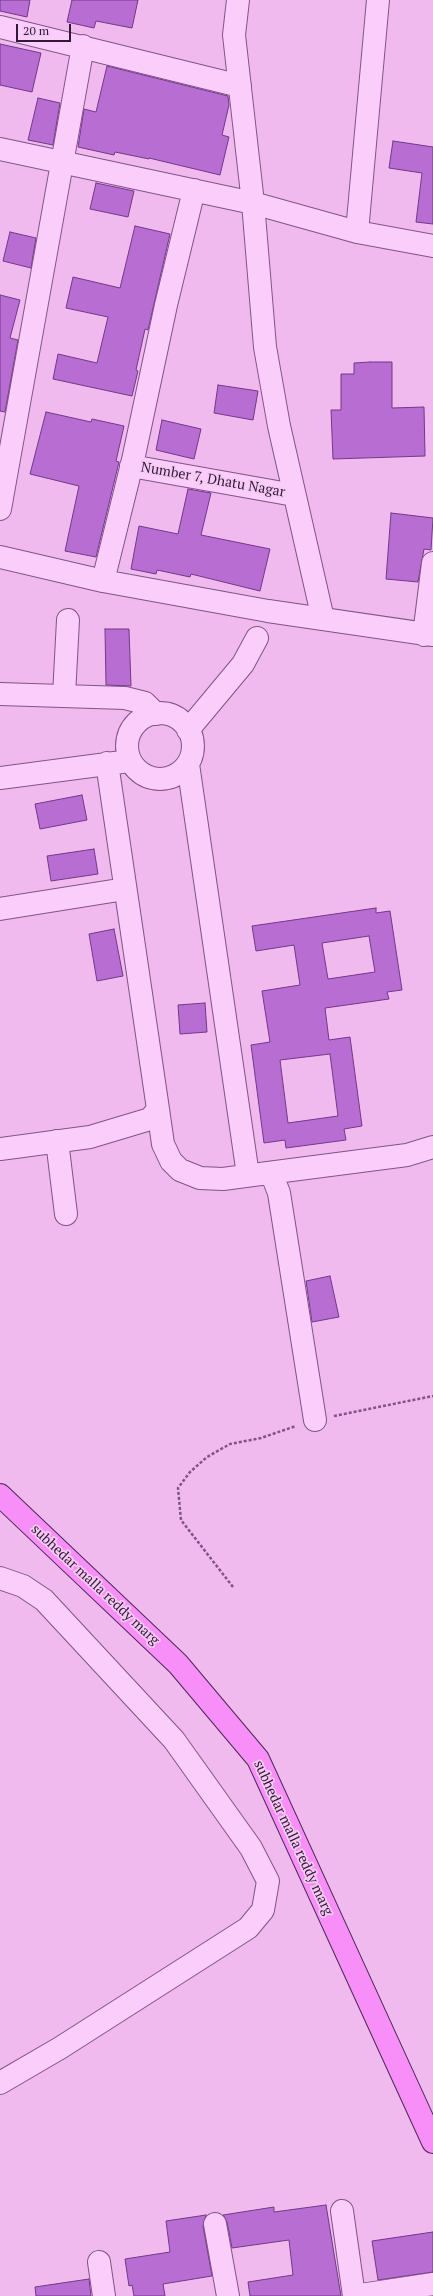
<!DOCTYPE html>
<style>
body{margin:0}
#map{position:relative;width:433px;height:2296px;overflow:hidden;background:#f0baef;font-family:"PT Serif",serif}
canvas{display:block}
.scale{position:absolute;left:16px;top:24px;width:55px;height:18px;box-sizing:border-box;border:2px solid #301a36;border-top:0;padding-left:5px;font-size:12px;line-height:14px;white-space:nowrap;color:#301a36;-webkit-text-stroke:3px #f7caf6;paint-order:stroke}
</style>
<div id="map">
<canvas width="433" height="2296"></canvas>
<div class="scale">20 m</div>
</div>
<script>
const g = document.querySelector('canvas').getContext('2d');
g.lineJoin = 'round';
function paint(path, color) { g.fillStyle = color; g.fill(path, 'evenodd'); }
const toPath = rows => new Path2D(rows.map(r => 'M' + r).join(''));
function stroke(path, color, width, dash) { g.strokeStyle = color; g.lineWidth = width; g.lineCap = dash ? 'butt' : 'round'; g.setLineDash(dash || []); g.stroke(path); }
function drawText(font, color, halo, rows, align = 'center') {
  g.font = font + ' "PT Serif",serif'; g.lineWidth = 3.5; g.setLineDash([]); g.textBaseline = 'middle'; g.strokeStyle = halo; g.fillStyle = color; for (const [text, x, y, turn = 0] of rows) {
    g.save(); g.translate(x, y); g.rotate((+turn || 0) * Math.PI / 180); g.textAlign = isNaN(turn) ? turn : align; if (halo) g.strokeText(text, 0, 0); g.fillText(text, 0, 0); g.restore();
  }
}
const building = toPath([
 [0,0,30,0,27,17,0,11,0,0],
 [72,0,138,0,132,28,96,21,94,28,67,22,72,0],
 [0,44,41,53,32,92,0,85,0,44],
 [107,66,228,96,229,105,222,135,229,137,220,175,149,158,149,159,115,152,114,155,78,147,84,109,96,112,107,66],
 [38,98,60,103,53,145,28,140,38,98],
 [393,141,433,147,433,224,416,222,422,173,389,168,393,141],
 [96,183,134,191,128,217,90,209,96,183],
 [135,226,170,234,148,330,145,329,136,370,138,371,132,396,53,379,58,354,97,363,108,317,66,308,73,277,120,288,135,226],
 [10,232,36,238,31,268,3,261,10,232],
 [0,295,20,300,10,338,18,340,5,412,0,411,0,295],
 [370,362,392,362,392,408,424,407,425,456,333,459,331,410,341,410,341,374,354,374,354,363,370,362],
 [218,385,258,391,253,420,214,413,218,385],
 [46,412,91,422,92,419,124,426,116,461,119,462,96,557,65,551,79,486,30,474,46,412],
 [162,420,201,429,194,459,156,450,162,420],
 [188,489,211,493,201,535,270,549,260,591,191,574,190,577,157,570,156,574,131,569,139,526,178,534,188,489],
 [391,513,433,518,431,550,424,549,418,582,386,579,391,513],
 [105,629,129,629,131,686,106,685,105,629],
 [82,795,87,820,40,829,35,804,82,795],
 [94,849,98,874,51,881,47,856,94,849],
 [376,908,376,913,390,911,402,990,387,992,389,999,325,1008,329,1040,350,1037,362,1126,344,1129,346,1140,286,1148,285,1140,264,1143,251,1045,270,1042,262,991,300,985,294,945,256,951,252,926,376,908],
 [369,936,375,972,328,979,322,943,369,936],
 [330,1054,338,1116,288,1123,280,1060,330,1054],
 [114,929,123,976,97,981,89,934,114,929],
 [205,1003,207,1032,180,1034,178,1005,205,1003],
 [330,1276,339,1317,312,1322,306,1281,330,1276],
 [326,2205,341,2296,250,2296,248,2282,293,2275,289,2240,232,2248,227,2222,223,2215,274,2207,274,2212,326,2205],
 [206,2215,203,2226,212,2276,163,2284,165,2296,134,2296,132,2285,129,2286,125,2259,170,2252,166,2221,206,2215],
 [433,2232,433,2272,378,2280,372,2241,433,2232],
 [89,2279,91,2296,36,2296,35,2287,89,2279]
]);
paint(building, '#b76dd1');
stroke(building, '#723889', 1);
const minor = toPath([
 [238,0,234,35,253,203,265,347,279,426,323,619],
 [0,27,240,86],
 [0,149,253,203,357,232,433,246],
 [357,232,378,0],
 [131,466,294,495],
 [0,509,83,46],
 [0,557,103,581,268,611,433,635],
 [103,581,133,460,166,305,194,190],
 [424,635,433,563],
 [0,694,125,698,145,703,156,714],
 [64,696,68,620],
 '127 746a33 33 0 1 1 66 0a33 33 0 1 1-66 0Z',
 [188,730,243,664,257,638],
 [188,764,248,1175],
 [0,778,122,762],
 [0,909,125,889],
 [158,1109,163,1144,171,1161,180,1170,200,1178,223,1179,268,1173,274,1180,279,1193,315,1420],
 [57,1141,66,1214],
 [0,1149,90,1137,150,1119,158,1109,107,763],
 [268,1173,407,1155,433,1147],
 [0,1578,23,1586,44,1600,174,1740,251,1848,268,1881,263,1910,248,1928,60,2048,0,2083],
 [342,2211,354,2296],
 [215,2224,228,2296],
 [99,2262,104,2296],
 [354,2296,433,2284]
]);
const major = toPath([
 [0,1495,178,1664,258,1759,433,2142]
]);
stroke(minor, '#805488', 24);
stroke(major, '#4b2955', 24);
stroke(toPath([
 [334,1416,433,1396],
 [233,1587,181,1520,178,1488,190,1472,207,1457,230,1444,261,1438,296,1426]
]), '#805488', 2.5, [3, 2]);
stroke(minor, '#fbcdfa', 22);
stroke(major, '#f88ef7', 22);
drawText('14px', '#301a36', '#f7caf6', [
 ["Number 7, Dhatu Nagar",213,480,10],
 ["subhedar malla reddy marg",95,1585,43],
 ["subhedar malla reddy marg",293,1838,65]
]);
</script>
